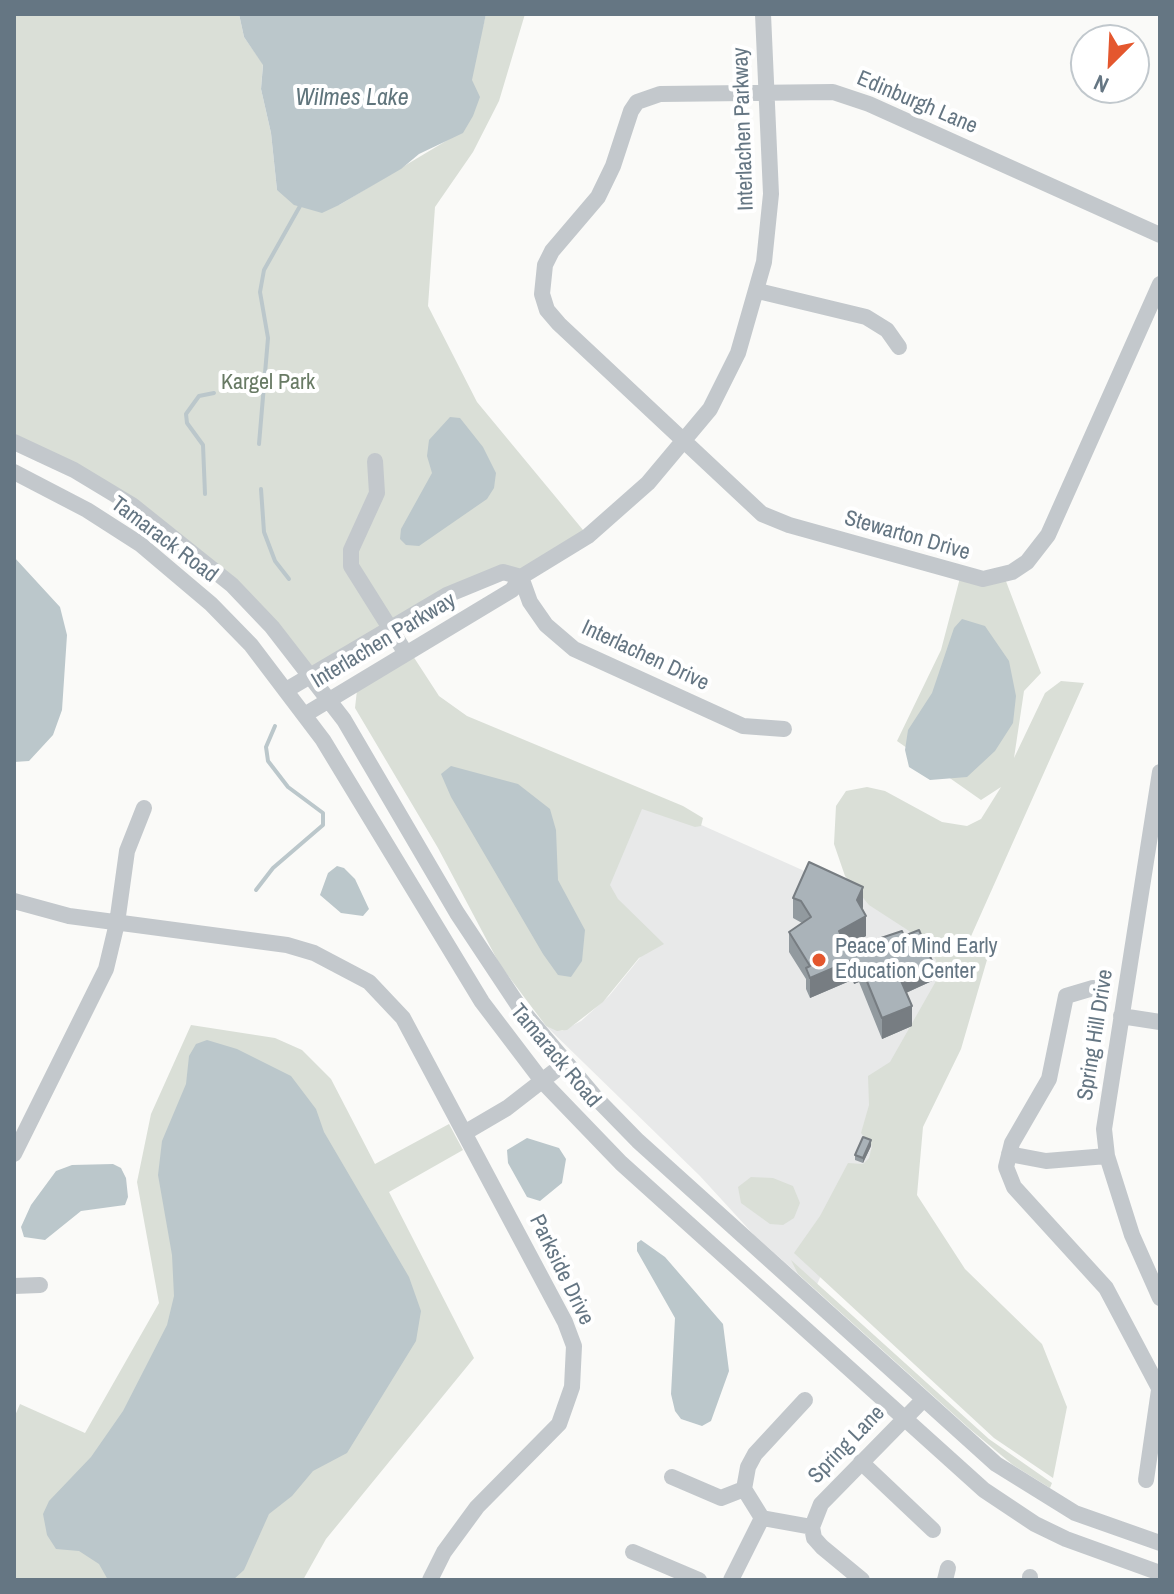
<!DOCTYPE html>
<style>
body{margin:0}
#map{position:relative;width:1174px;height:1594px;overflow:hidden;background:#fafaf8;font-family:"Archivo Narrow",sans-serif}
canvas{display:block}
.frame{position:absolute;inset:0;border:16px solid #657683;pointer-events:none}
.north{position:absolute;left:1070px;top:24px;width:80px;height:80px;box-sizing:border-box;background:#fff;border:2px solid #c1c8cd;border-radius:50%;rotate:204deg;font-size:22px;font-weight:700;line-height:32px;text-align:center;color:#657683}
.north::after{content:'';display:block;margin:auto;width:28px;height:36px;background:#e4572e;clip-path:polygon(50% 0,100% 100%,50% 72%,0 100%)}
</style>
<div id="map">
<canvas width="1174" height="1594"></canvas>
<div class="frame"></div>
<div class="north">N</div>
</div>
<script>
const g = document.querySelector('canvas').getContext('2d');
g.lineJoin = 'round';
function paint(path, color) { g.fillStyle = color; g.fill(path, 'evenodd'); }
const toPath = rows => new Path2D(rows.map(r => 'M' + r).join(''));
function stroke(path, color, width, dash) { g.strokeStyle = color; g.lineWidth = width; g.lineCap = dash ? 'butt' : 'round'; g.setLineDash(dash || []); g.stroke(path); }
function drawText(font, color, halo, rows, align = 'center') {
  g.font = font + ' "Archivo Narrow",sans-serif'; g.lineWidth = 8; g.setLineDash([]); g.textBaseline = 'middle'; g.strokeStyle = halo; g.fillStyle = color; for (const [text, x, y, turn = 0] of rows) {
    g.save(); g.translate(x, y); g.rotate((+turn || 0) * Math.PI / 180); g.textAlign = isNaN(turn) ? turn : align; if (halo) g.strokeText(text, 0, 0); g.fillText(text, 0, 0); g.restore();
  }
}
paint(toPath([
 [632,794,968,944,815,1289,754,1235,700,1176,546,1026,562,1031,581,1021,609,996,643,954,591,887]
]), '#e8e9e9');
paint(toPath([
 [14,14,239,14,244,37,263,64,261,89,271,133,277,190,339,205,456,135,486,14,525,14,499,101,473,152,435,207,428,306,477,402,588,536,521,577,502,572,311,674,184,544,14,442],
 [961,574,1004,576,1041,673,1024,691,1014,758,1045,693,1061,681,1084,683,968,943,989,953,961,1049,923,1127,917,1195,965,1269,1042,1344,1067,1407,1053,1478,994,1438,794,1253,820,1216,848,1163,863,1164,869,1158,872,1146,861,1133,869,1105,868,1076,890,1062,936,981,936,960,923,940,869,905,845,876,834,844,836,806,846,791,867,787,885,791,942,822,967,826,981,819,1001,787,981,800,897,741,941,650],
 [413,656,439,696,467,716,683,806,703,818,701,826,695,827,642,809,610,885,618,899,664,944,639,958,603,1002,567,1030,557,1031,546,1026,500,965,438,848,355,708,357,690],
 [191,1025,275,1038,302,1050,331,1079,375,1164,449,1124,463,1150,389,1192,474,1358,326,1539,303,1580,14,1580,14,1418,20,1404,85,1433,159,1303,137,1182,151,1114],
 [751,1177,773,1178,793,1186,800,1203,794,1218,783,1225,770,1224,741,1203,738,1187],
 [791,1260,989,1439,1052,1483,1050,1488,1013,1465,971,1430,798,1274]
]), '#dadfd7');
paint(toPath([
 [239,14,486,14,472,80,480,97,473,116,463,133,419,154,401,169,339,205,322,213,294,205,277,190,271,133,261,89,263,65,244,37],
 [450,417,460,418,483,447,496,473,494,488,487,499,419,546,406,545,400,539,401,529,432,473,427,456,429,440],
 [14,557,60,607,67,635,62,710,53,735,29,761,14,762],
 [962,619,985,626,1009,661,1016,696,1013,723,995,751,967,777,930,780,909,767,905,750,908,730,932,693,954,628],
 [451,766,518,784,550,809,556,830,558,880,585,930,582,961,571,977,558,975,543,954,451,797,441,774],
 [337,866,344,868,355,879,369,909,363,916,341,913,320,895,328,873],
 [207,1040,237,1049,291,1076,316,1109,324,1132,409,1277,421,1311,416,1341,347,1453,313,1471,292,1496,269,1514,244,1570,233,1580,108,1580,99,1564,79,1551,56,1549,47,1535,43,1514,49,1501,91,1457,123,1411,167,1325,174,1296,172,1255,158,1175,162,1141,186,1084,189,1056,196,1044],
 [527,1138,559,1148,566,1159,562,1183,540,1201,527,1197,508,1163,507,1150],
 [113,1164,121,1168,126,1178,128,1197,125,1205,81,1211,45,1240,24,1237,21,1227,31,1205,56,1171,72,1165],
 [641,1240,665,1257,723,1324,729,1371,711,1421,702,1426,681,1419,675,1411,671,1394,675,1318,637,1251,637,1243]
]), '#bbc7cb');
stroke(toPath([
 [259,444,268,338,260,292,264,270,300,206],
 [261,489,264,532,275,561,289,579],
 [205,494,203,445,187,423,186,414,199,396,214,393],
 [256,890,273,868,323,825,323,813,288,787,268,761,266,747,275,726]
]), '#bbc7cb', 4);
stroke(toPath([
 [1160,235,869,104,833,92,660,94,637,102,631,111,613,166,598,197,552,251,545,265,542,294,547,310,559,324,762,514,789,525,983,579,1012,572,1027,562,1048,535,1160,284],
 [758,291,866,317,887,330,899,347],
 [14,442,74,470,132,505,232,585,272,627,344,720,457,913,520,1008,596,1098,638,1141,996,1464,1075,1513,1160,1543],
 [375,461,377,493,351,550,351,566,405,652],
 [14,472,87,510,140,544,211,604,251,645,323,740,482,1002,542,1081,621,1163,984,1490,1035,1524,1066,1539,1160,1573],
 [521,577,530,602,546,625,574,649,743,726,784,729],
 [288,689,447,595,503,572,521,577],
 [306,714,512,590,521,577,588,536,648,483,710,409,738,353,764,262,771,194,763,14],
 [1160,772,1104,1129,1107,1156,1132,1235,1160,1298],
 [14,901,69,916,287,945,314,953,369,982,403,1018,565,1322,574,1346,572,1387,559,1424,477,1507,444,1552,430,1580],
 [1093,988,1066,996,1049,1079,1012,1143,1006,1167,1014,1187,1106,1288,1160,1390],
 [1121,1016,1160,1022],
 [466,1132,507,1108,565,1063],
 [14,1154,106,969,117,923,127,851,144,808],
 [1009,1154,1046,1161,1107,1156],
 [14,1286,40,1285],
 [861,1462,933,1530],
 [672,1477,721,1498,744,1489],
 [1146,1480,1159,1390],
 [744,1489,762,1518,812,1527,814,1538,822,1547,862,1580],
 [744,1489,748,1467,755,1454,805,1400],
 [812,1527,821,1504,923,1400],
 [633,1552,699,1580],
 [731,1580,762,1518],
 [945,1580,948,1568],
 [1030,1580,1030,1577]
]), '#c3c8cc', 16);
paint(toPath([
 [793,898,863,907,862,909,866,936,847,947,848,949,904,936,932,981,906,993,912,1026,882,1039,859,982,854,984,852,980,810,998,806,989,806,979,789,952,789,932,802,923,793,918],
 [871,1146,863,1163,855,1160,855,1155]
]), '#929a9f');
paint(toPath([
 [863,887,863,907,857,920,866,916,866,936,839,951,839,931,857,900],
 [852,960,852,980,810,998,810,978],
 [932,961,932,981,899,996,899,976],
 [859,962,859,982,854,984,854,964],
 [912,1006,912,1026,882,1039,882,1018],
 [871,1140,871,1146,863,1163,863,1158]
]), '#777d82');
const building = toPath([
 [809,862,863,887,857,900,866,916,839,931,848,949,902,931,904,936,919,930,932,961,899,976,912,1006,882,1018,859,962,854,964,852,960,810,978,806,968,810,966,789,932,811,917,801,901,793,898,809,862],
 [863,1137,871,1140,863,1158,855,1155,863,1137]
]);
paint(building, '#aab3b9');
stroke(building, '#777d82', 2);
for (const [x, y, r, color] of [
 [819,960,8,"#e4572e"]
]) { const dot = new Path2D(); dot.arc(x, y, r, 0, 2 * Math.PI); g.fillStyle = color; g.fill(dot); stroke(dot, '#fff', 3); }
drawText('22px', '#657683', '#fff', [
 ["Edinburgh Lane",917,103,23],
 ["Interlachen Parkway",744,129,-92],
 ["Stewarton Drive",907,536,16],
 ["Tamarack Road",164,540,37],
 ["Interlachen Parkway",384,641,-31],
 ["Interlachen Drive",645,656,25],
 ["Spring Hill Drive",1096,1035,-81],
 ["Tamarack Road",555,1056,50],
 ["Parkside Drive",561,1270,64],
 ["Spring Lane",847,1445,-46]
]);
drawText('22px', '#687a64', '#fff', [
 ["Kargel Park",268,383]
]);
drawText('22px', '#657683', '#fff', [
 ["Peace of Mind Early",835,947],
 ["Education Center",835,972]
], 'left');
drawText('italic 24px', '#60757c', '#fff', [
 ["Wilmes Lake",352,99]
]);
</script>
